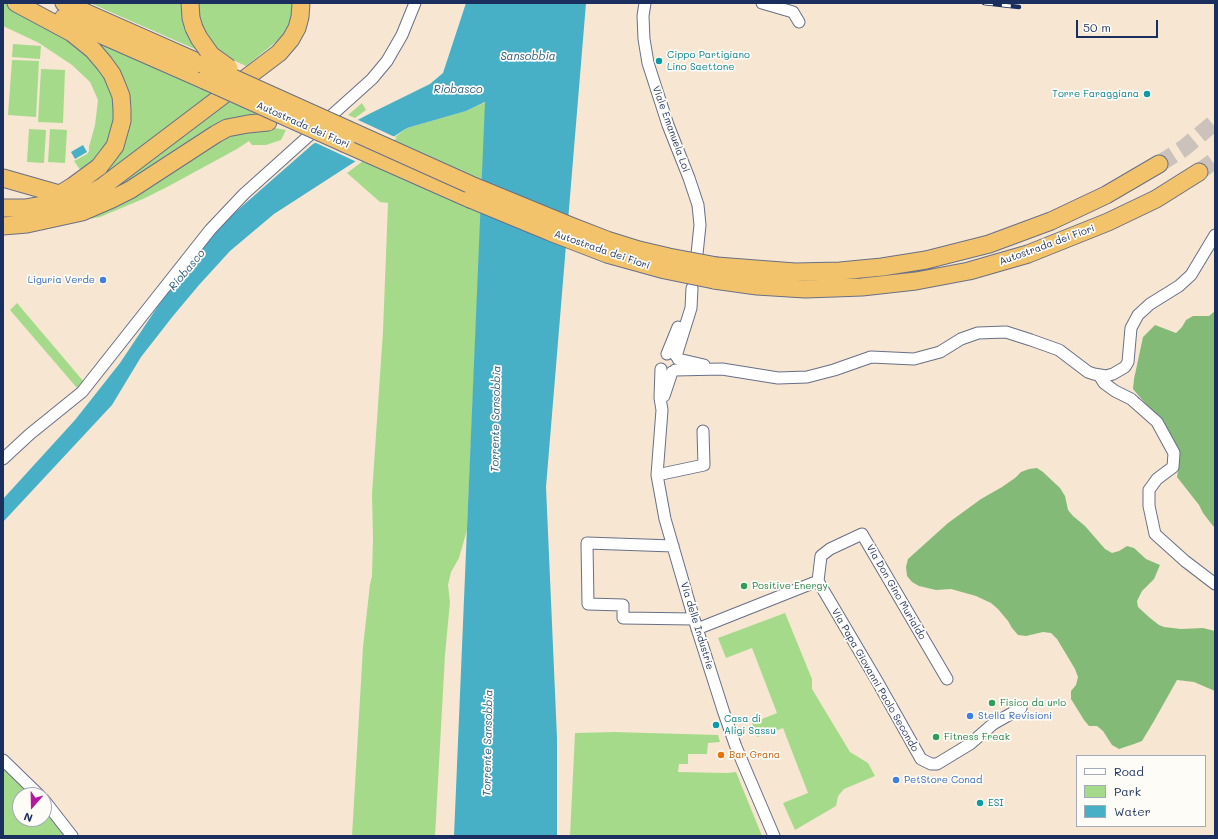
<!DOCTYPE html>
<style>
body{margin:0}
#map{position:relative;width:1218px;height:839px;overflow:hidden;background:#f7e7d2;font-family:Mali,sans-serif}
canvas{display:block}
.frame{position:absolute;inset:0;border:4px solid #1b2f5e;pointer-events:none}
.legend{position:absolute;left:1076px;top:755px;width:130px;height:72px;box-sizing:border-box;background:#fdfcf7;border:1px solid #a3aaba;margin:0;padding:5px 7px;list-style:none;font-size:12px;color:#1b2f5e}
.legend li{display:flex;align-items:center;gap:8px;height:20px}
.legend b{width:20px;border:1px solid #a3aaba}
.north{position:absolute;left:12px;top:787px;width:40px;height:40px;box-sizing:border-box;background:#fdfcf7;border:1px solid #a3aaba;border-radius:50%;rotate:200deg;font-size:11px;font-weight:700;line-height:16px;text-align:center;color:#1b2f5e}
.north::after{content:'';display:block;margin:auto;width:14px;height:18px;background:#b5179e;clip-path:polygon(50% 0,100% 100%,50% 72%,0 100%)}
.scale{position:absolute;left:1076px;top:20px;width:82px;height:18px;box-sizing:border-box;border:2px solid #1b2f5e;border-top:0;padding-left:5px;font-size:12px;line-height:14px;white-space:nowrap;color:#1b2f5e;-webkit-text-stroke:3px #fdfcf7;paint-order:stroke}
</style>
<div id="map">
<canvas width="1218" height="839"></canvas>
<div class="frame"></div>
<ul class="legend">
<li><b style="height:5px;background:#fff"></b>Road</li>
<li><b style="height:11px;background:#a5da8b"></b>Park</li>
<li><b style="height:11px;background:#47afc6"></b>Water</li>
</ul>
<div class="north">N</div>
<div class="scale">50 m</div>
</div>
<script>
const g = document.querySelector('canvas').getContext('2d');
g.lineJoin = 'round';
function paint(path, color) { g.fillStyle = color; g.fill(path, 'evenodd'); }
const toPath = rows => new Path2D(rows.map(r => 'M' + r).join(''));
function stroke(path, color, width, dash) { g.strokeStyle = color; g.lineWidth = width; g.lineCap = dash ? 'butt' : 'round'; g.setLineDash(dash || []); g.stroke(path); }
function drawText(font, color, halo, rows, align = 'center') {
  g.font = font + ' Mali,sans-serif'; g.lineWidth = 3.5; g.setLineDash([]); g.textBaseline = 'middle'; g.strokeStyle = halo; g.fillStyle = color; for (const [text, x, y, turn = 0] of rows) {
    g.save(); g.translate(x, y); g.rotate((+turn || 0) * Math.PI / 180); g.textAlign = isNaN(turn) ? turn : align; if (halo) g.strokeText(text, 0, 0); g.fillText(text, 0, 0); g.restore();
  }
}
paint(toPath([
 [3,3,9,5,88,50,116,90,114,133,98,158,81,171,74,161,87,154,89,151,89,147,95,125,98,100,90,82,72,65,39,43,3,26],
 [90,3,187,3,198,46,197,50],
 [196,3,293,3,294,12,289,25,282,37,246,66,228,58,211,45,202,32],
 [97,40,214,92,101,178,99,175,125,85,112,60,96,43],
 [13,44,41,46,40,59,12,57],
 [12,60,39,61,36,117,8,115],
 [41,69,65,70,63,123,38,122],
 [233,100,264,114,117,192,102,192,228,101],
 [486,102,467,530,459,558,451,572,448,585,450,602,445,655,435,836,352,836,363,647,370,584,372,576,373,538,372,494,383,331,388,203,380,202,347,173,407,128,466,111],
 [362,103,366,110,355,118,348,115],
 [269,127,286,130,281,140,266,145,252,145,249,141,237,149,167,187,143,199,100,217,50,226,42,225,227,134],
 [29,129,46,130,44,163,27,162],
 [50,129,67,130,65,163,48,162],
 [17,303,84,382,77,388,10,310],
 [785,613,812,679,812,689,850,752,868,763,875,776,844,789,838,796,836,806,795,830,783,803,808,793,783,728,757,737,752,723,777,713,752,648,726,658,718,638],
 [614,732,718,735,720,742,708,743,707,754,688,754,688,764,679,764,678,772,728,773,736,772,762,836,570,836,575,733],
 [3,765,35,795,20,795,20,819,44,819,44,806,67,836,3,836]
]), '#a5da8b');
paint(toPath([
 [1215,309,1215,527,1213,526,1203,513,1199,505,1177,477,1179,464,1167,429,1133,389,1134,379,1143,337,1155,325,1176,333,1182,327,1186,320,1193,316,1209,316,1215,311],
 [1037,468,1043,472,1060,488,1065,496,1068,510,1073,516,1085,526,1105,549,1112,553,1119,551,1127,546,1134,548,1146,559,1160,565,1154,579,1142,591,1137,601,1138,607,1150,618,1159,625,1164,627,1181,629,1203,628,1215,631,1215,691,1194,682,1177,680,1154,721,1142,741,1134,744,1119,749,1112,745,1103,731,1097,726,1089,726,1084,720,1071,699,1071,691,1076,685,1078,677,1075,669,1057,639,1051,633,1043,632,1026,636,1018,635,1012,628,1008,621,998,609,991,603,976,596,951,589,936,590,919,586,912,582,907,576,906,567,908,559,948,523,981,499,1002,487,1015,478,1021,472,1029,469]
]), '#84ba77');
paint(toPath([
 [466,3,586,3,546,487,557,738,557,836,454,836,485,102,466,111,407,128,274,214,230,251,199,285,173,316,141,357,112,405,3,522,3,499,75,420,120,363,158,306,215,230,313,144,367,115,430,84,443,73],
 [83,145,87,152,75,159,71,152]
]), '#47afc6');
paint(toPath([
 [356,119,397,138,359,163,314,142]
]), '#f7e7d2');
stroke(toPath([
 [1159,164,1184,148,1215,122],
 [1199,172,1215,160]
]), '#cbc2bb', 17, [17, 8]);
const minor = toPath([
 [645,3,643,16,644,39,648,63,668,125,689,178,698,205,700,225,697,254],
 [762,3,793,12,799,22],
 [667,354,678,327],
 [676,356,691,308,692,288],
 [678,359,704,365],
 [661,369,660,398,662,410,657,475,665,519,694,619,724,713,736,747,774,836],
 [675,370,722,369,778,378,807,377,834,370,871,357,914,359,940,352,961,339,978,333,1006,332,1031,340,1059,350,1088,372,1094,374,1106,376,1113,374,1125,367,1128,362,1131,328,1138,315,1150,304,1179,286,1191,275,1215,235],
 [1099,375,1104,383,1115,391,1131,399,1157,422,1174,453,1173,467,1157,479,1149,490,1149,506,1155,534,1185,561,1215,584],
 [664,396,672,372],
 [3,459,30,434,82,392,210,230,244,194,372,79,387,61,402,35,415,3],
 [657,475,704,465,703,431],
 [673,546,587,543,588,604,623,605,623,618,694,619],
 [818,581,877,681,921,759,931,764,937,764,970,744,993,724,1021,708],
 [697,629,818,581,821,556,830,549,862,534,947,679],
 [3,760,39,795],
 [44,800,72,836]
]);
const highway = toPath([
 [64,3,202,64],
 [190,3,191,18,194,28],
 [63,18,204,80],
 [346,144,470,199],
 [3,178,66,196],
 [3,208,25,208,42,205,73,186,99,167,109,154,115,146,122,121,122,109,121,96,117,86,112,74,104,63,93,50,72,33,16,3],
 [41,221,102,187,279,53,291,39,297,28,300,17,301,3],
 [3,226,27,224,82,212,112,199,130,190,216,134,227,128,248,124,268,122],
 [717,266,795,272,840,271,882,267,926,260,989,244,1051,221,1106,195,1159,164],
 [714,280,757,286,805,289,835,288,862,287,916,281,969,271,1028,254,1108,222,1156,199,1199,172]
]);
stroke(minor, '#686f87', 13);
stroke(highway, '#686f87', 19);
stroke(minor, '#fff', 11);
stroke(highway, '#f2c36a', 17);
const rail = toPath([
 [984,3,1019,7]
]);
stroke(rail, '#1b2f5e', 4.5);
stroke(rail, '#fdfcf7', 3, [9]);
const highwayBridge = toPath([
 [194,28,199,38,211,55,229,68],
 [202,64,471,185,571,226,607,240,639,250,669,257,717,266],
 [204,80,346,144],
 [470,199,550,232,607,254,665,270,714,280]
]);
stroke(highwayBridge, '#686f87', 19, []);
stroke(highwayBridge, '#f2c36a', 17);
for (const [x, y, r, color] of [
 [659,61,4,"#0f9aa8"],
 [1147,94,4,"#0f9aa8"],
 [103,280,4,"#3f7fe0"],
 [744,586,4,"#2e9e5b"],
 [992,703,4,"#2e9e5b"],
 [970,716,4,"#3f7fe0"],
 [716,725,4,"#0f9aa8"],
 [936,737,4,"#2e9e5b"],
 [721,755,4,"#e8710a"],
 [896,780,4,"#3f7fe0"],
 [980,803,4,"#0f9aa8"]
]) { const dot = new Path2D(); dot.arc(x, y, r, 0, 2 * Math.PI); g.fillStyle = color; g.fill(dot); stroke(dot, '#fdfcf7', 1.5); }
drawText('10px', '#0d838f', '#fdfcf7', [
 ["Cippo Partigiano",667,55],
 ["Lino Saettone",667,67],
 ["Torre Faraggiana",1139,94,"right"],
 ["Casa di",724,719],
 ["Aligi Sassu",724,731],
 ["ESI",988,803]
], 'left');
drawText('10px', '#1b2f5e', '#fdfcf7', [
 ["Autostrada dei Fiori",303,125,24],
 ["Viale Emanuela Loi",671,129,70],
 ["Autostrada dei Fiori",1047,245,-20],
 ["Autostrada dei Fiori",602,250,19],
 ["Via Don Gino Murialdo",896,592,60],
 ["Via delle Industrie",697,626,73],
 ["Via Papa Giovanni Paolo Secondo",875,680,60]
]);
drawText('10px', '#366cbe', '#fdfcf7', [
 ["Liguria Verde",95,280,"right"],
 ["Stella Revisioni",978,716],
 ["PetStore Conad",904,780]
], 'left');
drawText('10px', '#27864d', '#fdfcf7', [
 ["Positive Energy",752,586],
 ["Fisico da urlo",1000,703],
 ["Fitness Freak",944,737]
], 'left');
drawText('10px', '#c56008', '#fdfcf7', [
 ["Bar Grana",729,755]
], 'left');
drawText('italic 11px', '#2a5c82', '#fdfcf7', [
 ["Sansobbia",528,57],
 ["Riobasco",458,90],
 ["Riobasco",187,270,-50],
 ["Torrente Sansobbia",496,419,-89],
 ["Torrente Sansobbia",488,743,-89]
]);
</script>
